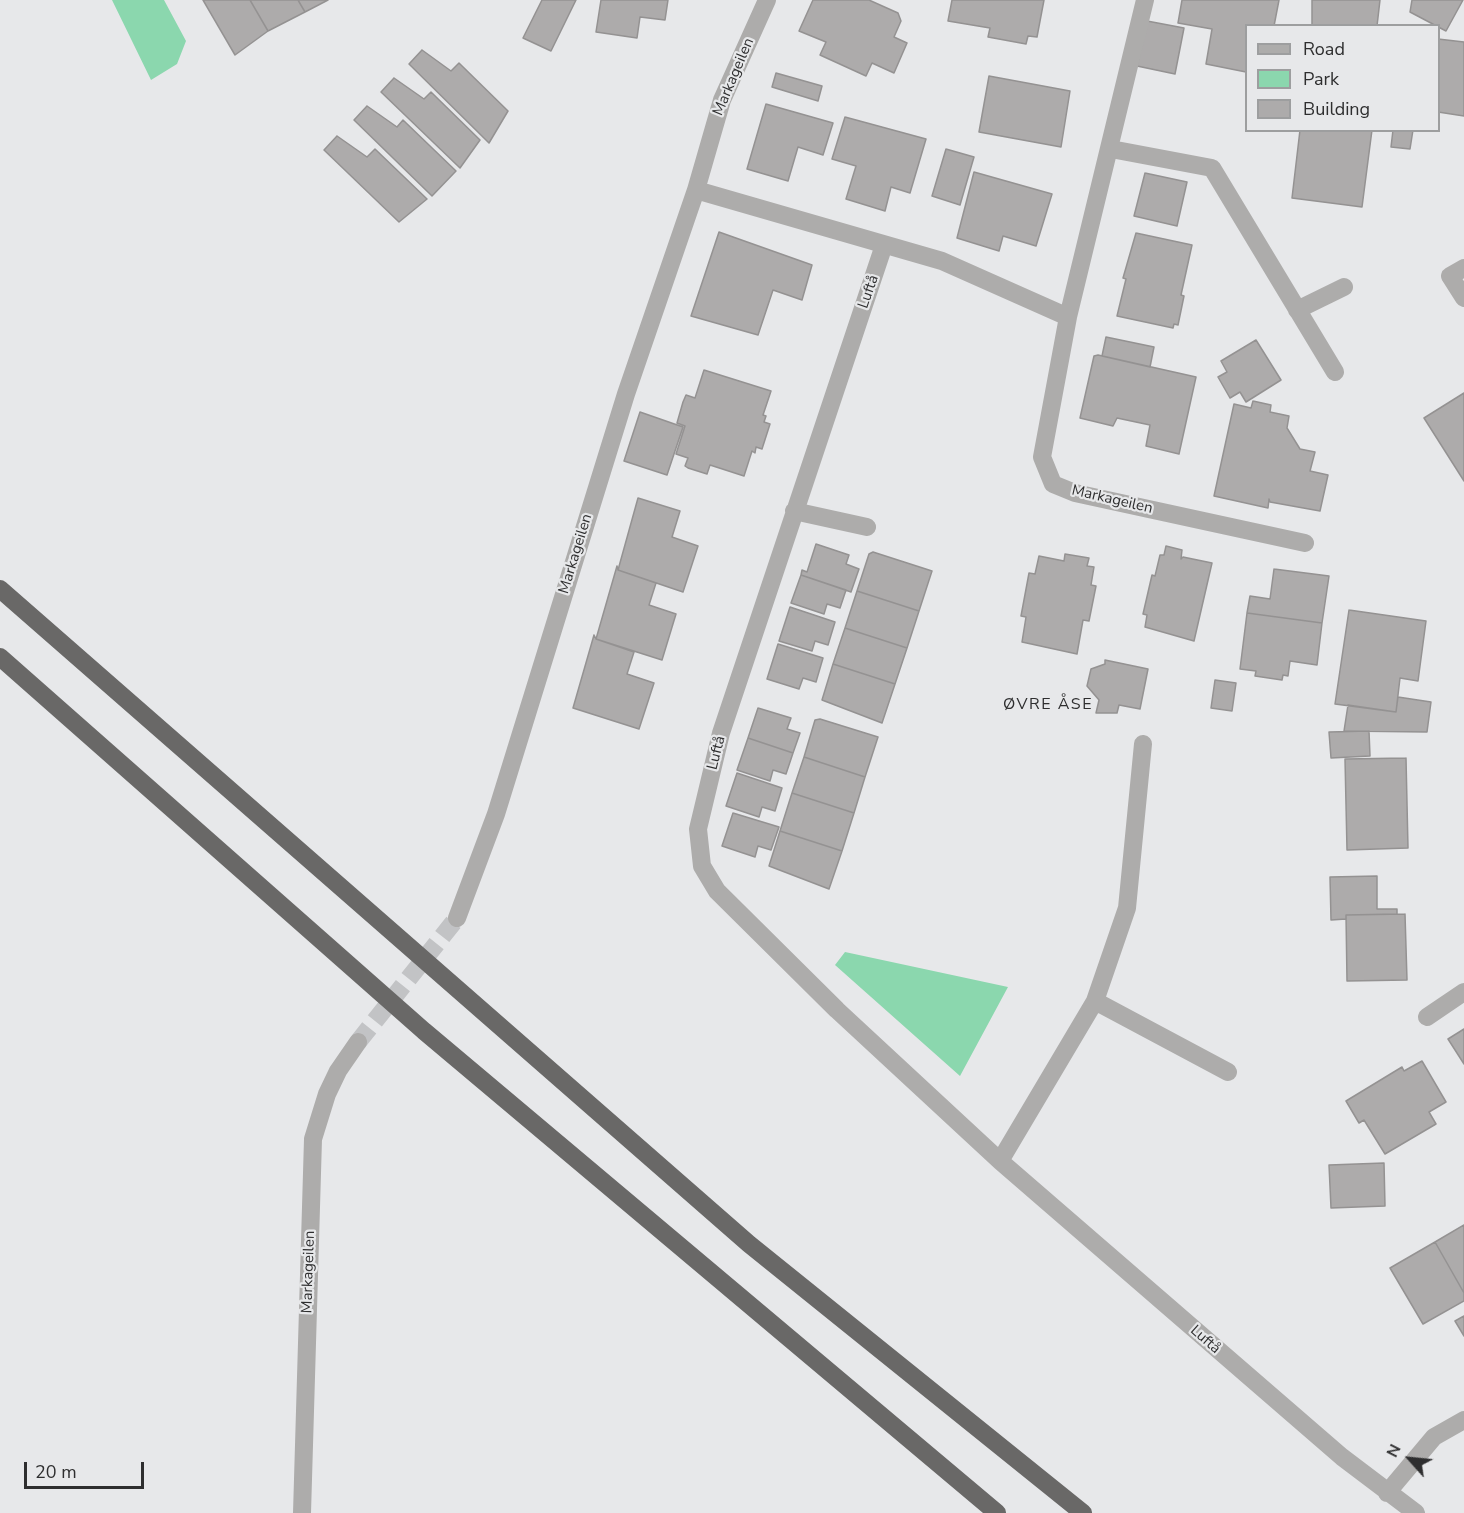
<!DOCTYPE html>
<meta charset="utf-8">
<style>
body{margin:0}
#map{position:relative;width:1464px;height:1513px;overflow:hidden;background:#e7e8ea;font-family:"Nunito Sans",sans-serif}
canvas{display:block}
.legend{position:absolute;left:1245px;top:24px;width:195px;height:108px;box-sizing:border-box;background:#e7e8ea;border:2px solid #9d9e9f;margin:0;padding:8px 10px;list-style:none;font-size:18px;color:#2e2e2f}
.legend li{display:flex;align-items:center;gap:12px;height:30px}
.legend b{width:30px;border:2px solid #9d9e9f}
.north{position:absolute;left:1380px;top:1429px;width:60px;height:60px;-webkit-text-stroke:4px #e7e8ea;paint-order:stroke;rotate:297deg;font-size:16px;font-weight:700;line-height:24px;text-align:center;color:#2e2e2f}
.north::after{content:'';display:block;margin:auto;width:21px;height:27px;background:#2e2e2f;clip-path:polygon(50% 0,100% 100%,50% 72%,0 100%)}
.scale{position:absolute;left:24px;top:1462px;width:120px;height:27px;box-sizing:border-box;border:3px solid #2e2e2f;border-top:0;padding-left:8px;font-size:18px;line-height:21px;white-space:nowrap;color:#2e2e2f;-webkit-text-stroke:4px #e7e8ea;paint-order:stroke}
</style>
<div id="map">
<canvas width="1464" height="1513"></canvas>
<ul class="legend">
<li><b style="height:8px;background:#adacab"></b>Road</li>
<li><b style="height:16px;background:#8bd7ae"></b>Park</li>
<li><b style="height:16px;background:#adabab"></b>Building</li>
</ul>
<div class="north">N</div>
<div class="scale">20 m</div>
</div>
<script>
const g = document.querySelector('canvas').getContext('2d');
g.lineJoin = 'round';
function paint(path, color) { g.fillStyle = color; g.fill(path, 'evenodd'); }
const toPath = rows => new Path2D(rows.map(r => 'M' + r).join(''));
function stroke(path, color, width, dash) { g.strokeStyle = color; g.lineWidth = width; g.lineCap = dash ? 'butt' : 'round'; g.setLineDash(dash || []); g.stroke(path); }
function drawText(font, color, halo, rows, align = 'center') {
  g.font = font + ' "Nunito Sans",sans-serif'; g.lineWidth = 4.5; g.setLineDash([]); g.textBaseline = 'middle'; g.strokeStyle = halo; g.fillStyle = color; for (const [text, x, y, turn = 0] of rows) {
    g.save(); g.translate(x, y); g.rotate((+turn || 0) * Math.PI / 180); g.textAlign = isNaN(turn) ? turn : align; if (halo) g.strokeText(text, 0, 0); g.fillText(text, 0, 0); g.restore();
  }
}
paint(toPath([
 [112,0,164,0,186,41,177,64,151,80],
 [845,952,1008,987,960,1076,835,965]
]), '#8bd7ae');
const building = toPath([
 [203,0,250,0,268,31,235,55,203,0],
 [250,0,298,0,305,12,268,31,250,0],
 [298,0,328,0,305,12,298,0],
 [542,0,576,0,551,51,523,38,542,0],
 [601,0,668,0,665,20,640,17,637,38,596,32,601,0],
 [813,0,869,0,898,13,901,21,894,37,907,43,894,73,872,63,866,76,820,55,826,42,799,31,813,0],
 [952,0,1044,0,1037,37,1028,36,1026,44,988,37,990,28,948,21,952,0],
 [1182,0,1279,0,1274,26,1246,26,1246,72,1206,64,1212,29,1178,23,1182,0],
 [1312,0,1380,0,1377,26,1312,26,1312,0],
 [1412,0,1463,0,1446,31,1410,12,1412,0],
 [1147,21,1184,28,1175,74,1137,66,1147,21],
 [1438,39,1464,42,1464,116,1438,112,1438,39],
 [422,50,451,71,459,63,508,111,489,143,409,64,422,50],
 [776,73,822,86,818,101,772,87,776,73],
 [989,76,1070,91,1061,147,979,132,989,76],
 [394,78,424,99,431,92,480,140,460,168,381,92,394,78],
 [766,104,833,123,823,155,798,147,788,181,747,169,766,104],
 [367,106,397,127,403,120,456,171,432,196,354,120,367,106],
 [845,117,926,139,910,193,891,187,885,211,846,199,856,166,832,159,845,117],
 [1300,130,1372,130,1362,207,1292,198,1300,130],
 [1393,130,1413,130,1410,149,1391,147,1393,130],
 [337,136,367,157,375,149,427,199,399,222,324,150,337,136],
 [946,149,974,157,960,205,932,196,946,149],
 [974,172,1052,194,1036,246,1003,236,999,251,957,238,974,172],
 [1145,173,1187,182,1177,226,1134,216,1145,173],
 [719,232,812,265,802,300,773,290,758,335,691,316,719,232],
 [1136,233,1192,245,1181,295,1184,296,1178,325,1174,324,1173,328,1117,316,1126,279,1123,278,1136,233],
 [1106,337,1154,347,1150,367,1102,356,1106,337],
 [1256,340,1281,380,1246,402,1240,392,1230,398,1218,377,1227,372,1221,361,1256,340],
 [1098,355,1196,377,1179,454,1146,446,1150,425,1117,418,1113,426,1080,418,1094,356,1098,355],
 [704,370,771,391,763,415,766,416,764,422,770,424,762,449,756,447,755,453,752,451,744,476,710,465,707,474,688,468,685,466,688,458,676,454,685,426,677,423,683,402,686,395,695,398,704,370],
 [1464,393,1464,481,1424,418,1464,393],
 [1253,401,1271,405,1270,412,1289,416,1287,428,1300,449,1315,452,1310,471,1328,475,1320,511,1270,502,1269,499,1268,508,1214,496,1234,404,1251,408,1253,401],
 [640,412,683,427,667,475,624,461,640,412],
 [638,498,680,511,672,537,698,546,683,592,618,570,638,498],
 [816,544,849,555,846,564,859,569,851,592,801,575,802,570,807,572,816,544],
 [1166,546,1182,550,1181,559,1183,557,1212,563,1194,641,1145,627,1147,615,1143,614,1152,575,1155,576,1160,555,1164,555,1166,546],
 [873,552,932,571,919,611,857,591,869,554,873,552],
 [1065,554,1089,558,1087,566,1094,567,1091,585,1096,586,1089,621,1083,620,1077,654,1022,642,1026,617,1021,616,1029,573,1035,574,1039,556,1064,561,1065,554],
 [617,566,618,570,656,583,649,605,676,614,662,660,596,639,617,566],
 [1274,569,1329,576,1322,623,1247,613,1250,596,1270,599,1274,569],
 [801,575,846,590,840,608,827,604,824,614,791,603,801,575],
 [857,591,919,611,907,648,845,628,857,591],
 [790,607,835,622,828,645,815,641,812,651,779,641,790,607],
 [1349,610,1426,621,1418,681,1400,678,1396,712,1335,704,1349,610],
 [1247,613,1322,623,1317,665,1290,661,1288,676,1283,675,1282,680,1255,676,1256,671,1240,669,1247,613],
 [845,628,907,648,895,684,833,664,845,628],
 [594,635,596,639,634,652,627,674,654,683,639,729,573,708,594,635],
 [778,644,823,658,816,682,803,678,799,689,767,679,778,644],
 [1105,660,1148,669,1140,709,1119,705,1117,713,1096,713,1099,700,1087,686,1091,669,1105,664,1105,660],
 [833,664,895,684,882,723,822,700,833,664],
 [1215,680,1236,683,1232,711,1211,708,1215,680],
 [1398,697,1431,702,1427,732,1344,731,1348,705,1396,712,1398,697],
 [758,708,791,718,787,729,800,733,793,753,748,738,758,708],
 [820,719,878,737,865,777,804,757,815,720,820,719],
 [1369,731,1370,756,1331,758,1329,732,1369,731],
 [748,738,793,753,786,774,773,770,770,781,737,770,748,738],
 [804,757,865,777,854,813,792,793,804,757],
 [1406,758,1408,848,1347,850,1345,759,1406,758],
 [737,773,782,788,775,811,762,807,759,817,726,806,737,773],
 [792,793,854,813,842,851,780,831,792,793],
 [733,813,779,827,771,850,758,846,755,857,722,846,733,813],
 [780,831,842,851,829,889,769,866,780,831],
 [1377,876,1377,909,1397,909,1397,914,1346,915,1346,919,1331,920,1330,877,1377,876],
 [1405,914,1407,980,1347,981,1346,915,1405,914],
 [1464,1029,1464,1064,1448,1039,1464,1029],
 [1422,1061,1446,1102,1429,1112,1436,1124,1385,1154,1364,1120,1359,1123,1346,1101,1402,1067,1404,1071,1422,1061],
 [1384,1163,1385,1206,1331,1208,1329,1165,1384,1163],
 [1464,1225,1464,1293,1435,1242,1464,1225],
 [1435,1242,1464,1293,1464,1301,1423,1324,1390,1268,1435,1242],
 [1464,1316,1464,1336,1455,1321,1464,1316]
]);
paint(building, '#adabab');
stroke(building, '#949292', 1.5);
stroke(toPath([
 [358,1042,457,918]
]), '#c2c3c5', 18, [18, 9]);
stroke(toPath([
 [767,0,722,100,696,190,942,261,1068,317],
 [1145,0,1068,317,1042,457,1053,484,1075,493,1305,543],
 [1111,149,1212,168,1335,372],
 [884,245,721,733,698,829,702,866,717,891,837,1010,1000,1161,1342,1457,1416,1513],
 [1464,268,1450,276,1464,298],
 [1297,310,1344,287],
 [794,511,867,527],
 [457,918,496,814,626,394,696,190],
 [1095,1001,1228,1072],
 [1427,1017,1464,992],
 [1000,1161,1095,1001,1127,908,1143,744],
 [1387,1493,1434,1437,1464,1420],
 [302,1513,313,1139,327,1094,338,1071,358,1042]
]), '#adacab', 18);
stroke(toPath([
 [0,589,749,1244,1083,1513],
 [0,657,424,1031,997,1513]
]), '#696867', 18);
drawText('15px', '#2e2e2f', '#e7e8ea', [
 ["Markageilen",734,77,-67],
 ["Luftå",869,292,-71],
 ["Markageilen",1112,500,13],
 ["Markageilen",576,554,-73],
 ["Luftå",717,753,-76],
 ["Markageilen",309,1272,-88],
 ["Luftå",1205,1340,41]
]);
g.letterSpacing = '1.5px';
drawText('16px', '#2e2e2f', '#e7e8ea', [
 ["ØVRE ÅSE",1048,705]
]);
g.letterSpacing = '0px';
</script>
